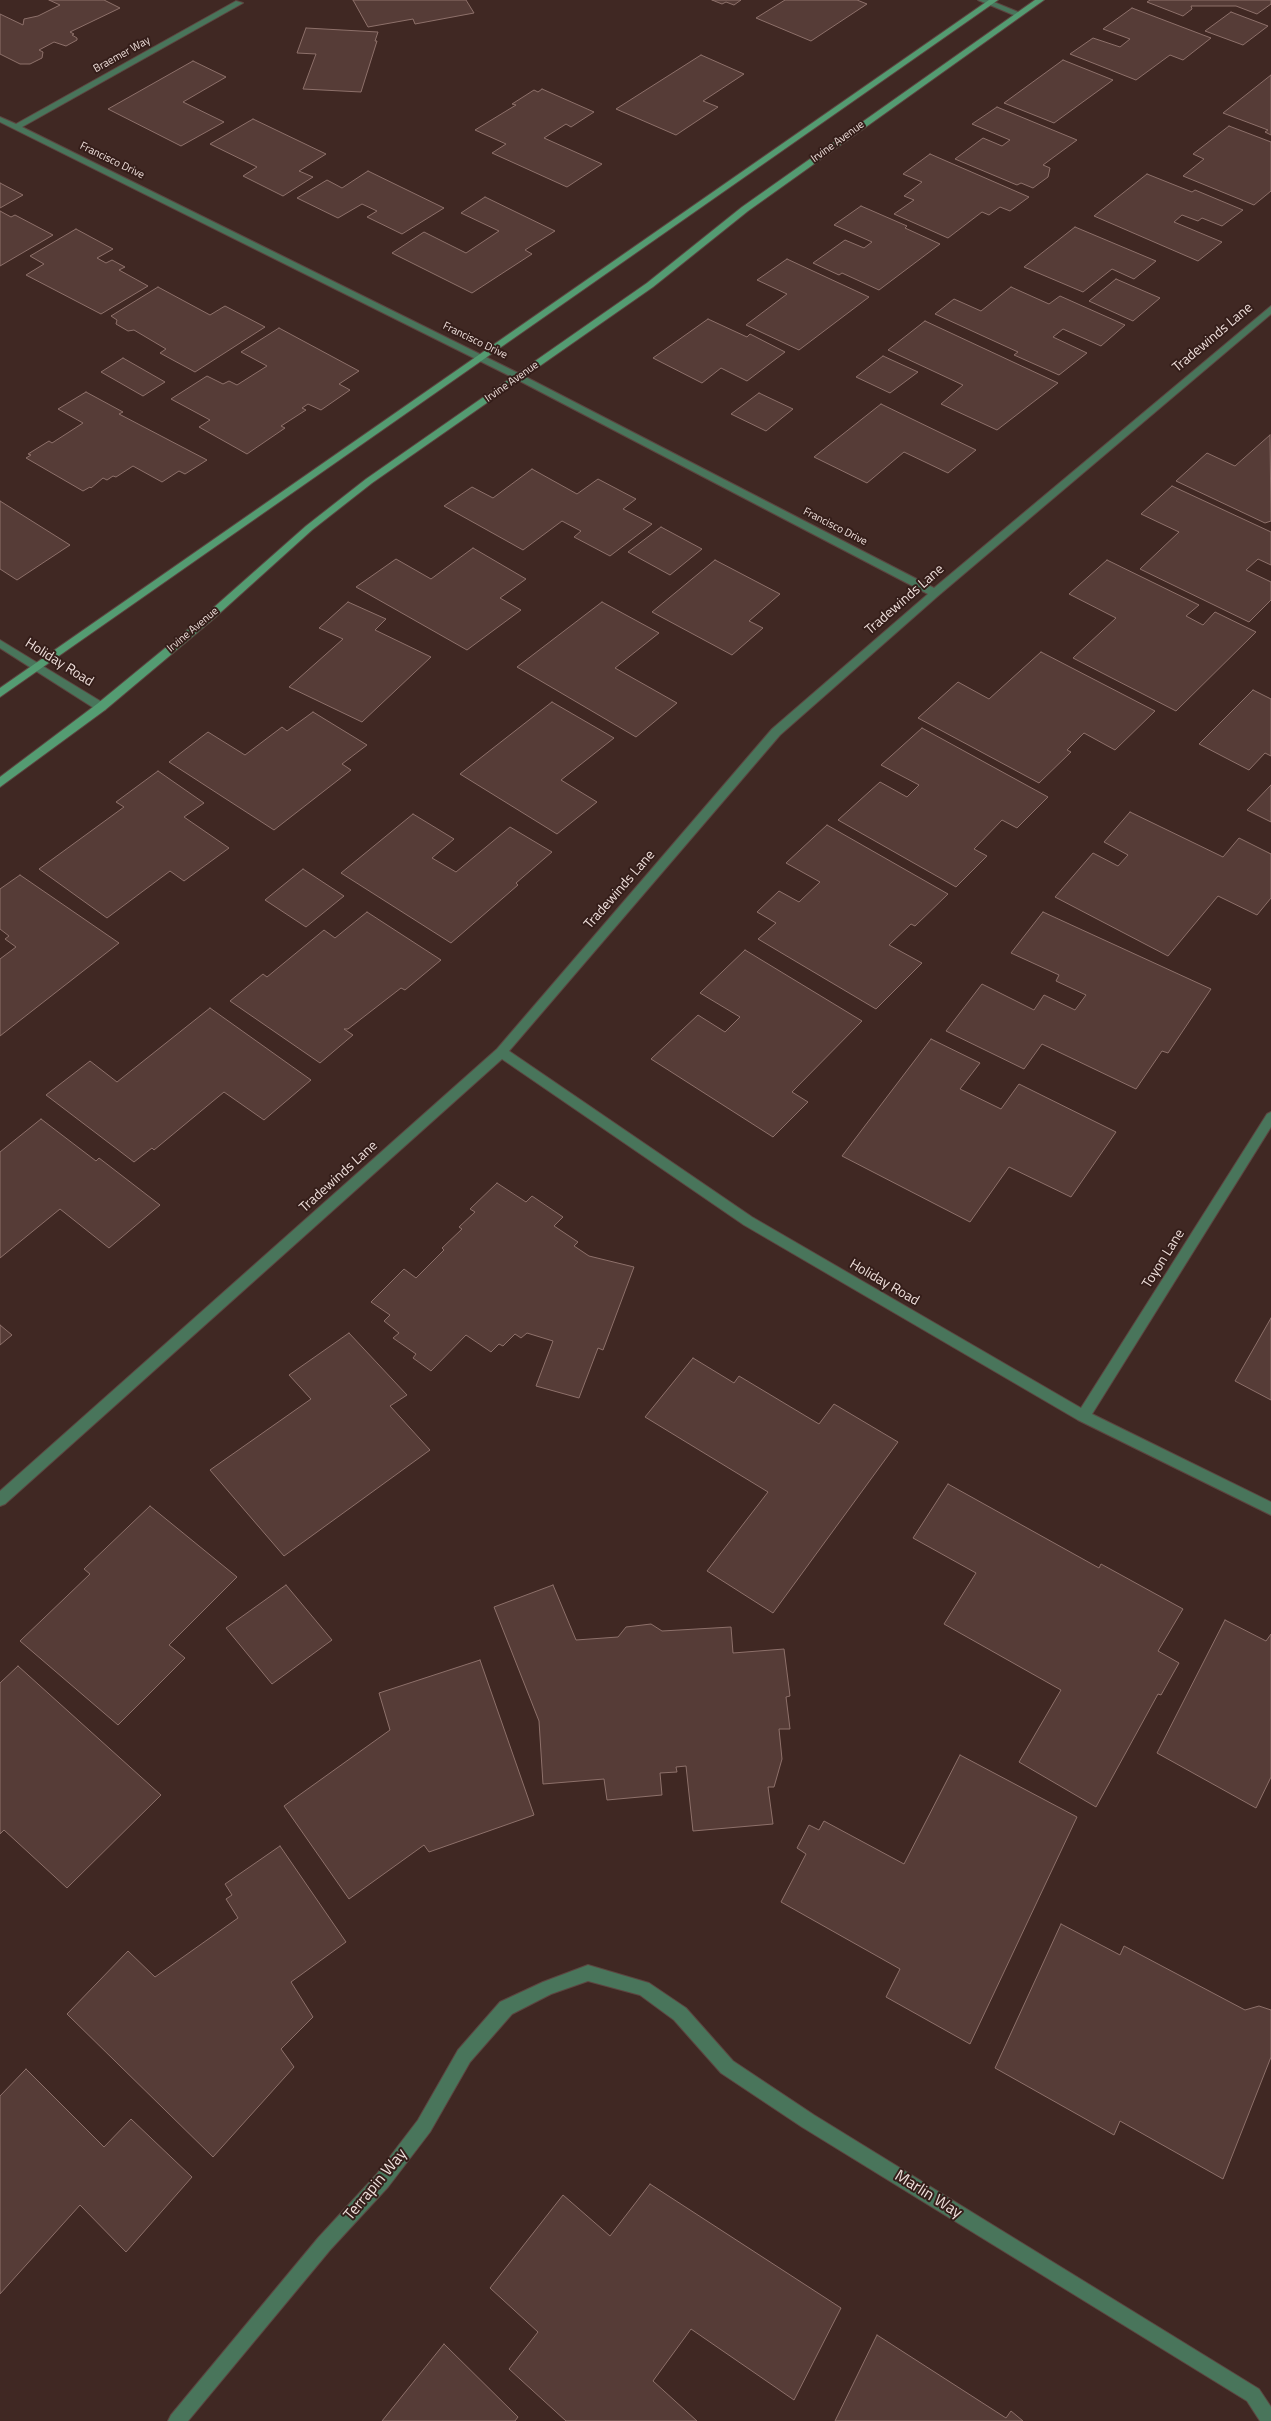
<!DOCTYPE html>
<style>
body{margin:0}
canvas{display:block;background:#402823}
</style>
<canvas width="1271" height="2421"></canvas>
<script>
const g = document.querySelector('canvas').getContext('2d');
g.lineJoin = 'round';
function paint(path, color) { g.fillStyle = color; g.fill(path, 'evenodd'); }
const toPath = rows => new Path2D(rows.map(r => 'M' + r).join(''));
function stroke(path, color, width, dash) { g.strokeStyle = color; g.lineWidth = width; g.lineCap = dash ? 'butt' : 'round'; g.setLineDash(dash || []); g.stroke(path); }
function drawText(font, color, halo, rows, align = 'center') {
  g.font = font + ' "Titillium Web",sans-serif'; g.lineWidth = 4; g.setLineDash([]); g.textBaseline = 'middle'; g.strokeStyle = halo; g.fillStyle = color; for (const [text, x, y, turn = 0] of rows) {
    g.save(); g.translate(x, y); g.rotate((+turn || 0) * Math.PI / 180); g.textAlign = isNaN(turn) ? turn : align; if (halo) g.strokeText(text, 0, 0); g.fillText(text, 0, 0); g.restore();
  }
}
const building = toPath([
 [49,0,104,0,120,8,70,32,74,34,72,35,77,38,77,40,66,46,54,42,39,50,43,52,42,58,30,64,20,64,0,54,0,14,23,25,24,19,38,16,60,5,49,0],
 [353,0,466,0,474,13,415,24,413,19,368,27,353,0],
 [712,0,741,0,734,5,726,2,722,4,712,0],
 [785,0,857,0,867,4,811,41,756,18,785,0],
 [1150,0,1271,0,1271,4,1257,14,1236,6,1191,6,1192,9,1183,16,1147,2,1150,0],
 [1132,8,1211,38,1183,60,1170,55,1136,80,1070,54,1093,38,1120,47,1130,39,1103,29,1132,8],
 [1231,12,1268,26,1243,45,1205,31,1231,12],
 [306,28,378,32,375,41,377,41,361,92,303,89,316,54,297,53,306,28],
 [701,55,744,74,703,101,718,107,676,135,616,109,701,55],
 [1063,60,1113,80,1054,123,1004,103,1063,60],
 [193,61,226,77,183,102,224,122,181,146,108,109,193,61],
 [1271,75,1271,135,1265,132,1268,130,1223,113,1271,75],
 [542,89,594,112,571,127,566,124,544,138,602,164,567,187,492,153,506,144,475,130,516,105,512,104,534,90,538,92,542,89],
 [997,107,1077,140,1043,165,1050,168,1048,177,1033,188,1021,183,1017,185,955,159,983,138,1002,146,1010,140,972,124,997,107],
 [253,119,326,154,299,171,313,177,283,196,243,176,257,167,210,144,253,119],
 [1229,126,1271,142,1271,191,1254,205,1183,176,1204,159,1193,154,1229,126],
 [930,154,1029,197,1010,211,1000,207,989,215,982,212,948,238,894,214,914,200,904,196,922,182,903,174,930,154],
 [368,171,444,208,402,234,367,217,377,211,362,204,338,218,297,198,327,180,342,188,368,171],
 [1147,174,1192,192,1195,190,1243,210,1222,226,1202,218,1198,221,1182,215,1174,222,1222,242,1198,261,1094,216,1147,174],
 [0,183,23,195,0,208,0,183],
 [485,197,555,231,525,250,532,254,472,293,392,253,424,232,466,253,499,231,461,213,485,197],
 [861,206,907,226,905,228,940,244,879,290,842,273,839,275,813,263,845,240,864,248,872,242,834,225,861,206],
 [0,211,11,217,15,215,53,235,0,266,0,211],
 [1075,227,1156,261,1134,279,1112,269,1083,292,1024,267,1075,227],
 [76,229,113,249,97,258,106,263,112,260,125,267,119,270,148,286,101,314,26,275,44,264,30,256,76,229],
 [787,259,869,297,799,350,746,325,787,294,757,280,787,259],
 [1116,279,1160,298,1133,321,1089,301,1116,279],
 [158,287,210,315,225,306,265,327,195,372,160,353,166,349,134,330,128,331,116,324,117,320,111,316,158,287],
 [1011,287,1049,304,1060,296,1125,325,1101,346,1063,329,1053,337,1087,353,1059,375,1014,355,1018,352,935,314,954,299,981,311,1011,287],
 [708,319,747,337,750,334,785,352,747,381,721,368,702,383,653,358,708,319],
 [925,321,1058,383,997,430,941,404,963,385,888,350,925,321],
 [279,328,359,371,339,384,350,390,321,410,308,404,302,408,306,410,281,426,285,428,247,454,199,427,210,420,171,399,207,376,223,384,229,381,237,385,267,366,241,352,279,328],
 [883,356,918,372,890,393,856,377,883,356],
 [123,358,165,382,143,396,101,372,123,358],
 [86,392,123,412,119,414,207,460,185,474,179,471,162,482,133,466,116,477,113,476,107,480,103,478,91,488,90,487,83,491,26,458,31,455,28,454,49,441,52,443,83,423,58,409,86,392],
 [759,393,793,409,766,431,731,414,759,393],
 [881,404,976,450,948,473,904,452,867,483,814,457,881,404],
 [1270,435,1271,521,1265,523,1176,481,1207,453,1235,466,1270,435],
 [532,469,577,494,598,479,636,499,623,509,652,524,610,556,574,537,581,531,562,521,523,550,444,506,472,487,493,498,532,469],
 [1172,486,1271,532,1271,565,1258,559,1246,570,1271,582,1271,600,1249,622,1140,569,1179,532,1141,514,1172,486],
 [0,501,70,545,17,580,0,569,0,501],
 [661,527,702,549,670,575,628,552,661,527],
 [473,548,526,579,500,598,521,610,467,650,356,587,396,559,431,579,473,548],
 [715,560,780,594,749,621,763,628,732,655,652,612,715,560],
 [1107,560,1199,605,1186,616,1203,625,1215,612,1256,632,1176,711,1073,658,1116,618,1069,594,1107,560],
 [348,602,386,619,375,630,431,657,362,722,289,687,343,639,319,628,348,602],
 [602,602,659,633,615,668,677,703,636,737,517,667,602,602],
 [1041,652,1155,711,1115,750,1084,733,1067,750,1071,752,1039,783,918,718,958,682,989,699,1041,652],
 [1253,690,1271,699,1271,756,1265,753,1249,770,1199,744,1253,690],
 [552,702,614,738,561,780,597,802,557,834,460,774,552,702],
 [313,712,367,745,342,764,351,770,274,830,169,762,208,732,245,755,282,727,287,731,313,712],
 [922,728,1048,797,1017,828,1002,820,974,849,987,856,956,887,838,820,880,782,907,797,919,785,881,765,922,728],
 [158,771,204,803,184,817,229,848,184,881,170,871,107,918,39,869,124,807,116,802,158,771],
 [1271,785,1271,822,1247,810,1271,785],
 [1130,812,1223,857,1239,838,1271,854,1271,898,1257,915,1218,896,1168,956,1055,897,1093,853,1118,866,1128,855,1104,842,1130,812],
 [413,814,454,839,432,858,456,872,510,827,552,852,516,883,518,885,451,943,341,873,413,814],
 [827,825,948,894,915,926,911,924,889,945,922,963,876,1009,758,939,776,923,757,912,779,891,799,902,820,882,786,863,827,825],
 [303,869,344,896,306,927,265,900,303,869],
 [20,875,119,943,0,1036,0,959,16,947,5,939,9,936,0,929,0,889,20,875],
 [367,912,441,960,405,990,401,988,348,1029,344,1029,353,1035,320,1063,230,1001,263,974,267,977,324,930,335,938,367,912],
 [1043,912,1211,989,1168,1053,1162,1051,1136,1089,1042,1044,1024,1069,946,1031,982,984,1034,1010,1044,995,1075,1010,1086,995,1056,981,1059,975,1011,953,1043,912],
 [745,950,862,1021,792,1092,808,1102,773,1137,651,1059,698,1015,725,1032,740,1017,700,993,745,950],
 [210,1008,311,1080,264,1120,224,1092,154,1150,152,1148,134,1162,46,1095,90,1061,117,1082,210,1008],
 [931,1039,980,1063,960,1089,1001,1109,1019,1084,1116,1132,1071,1197,1009,1167,970,1222,842,1156,931,1039],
 [41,1119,96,1161,99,1158,160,1205,109,1248,60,1209,0,1258,0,1152,41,1119],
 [497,1183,526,1202,532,1196,563,1217,554,1226,578,1242,574,1246,589,1256,634,1267,603,1350,598,1348,579,1398,536,1386,553,1341,527,1333,521,1338,515,1334,503,1346,499,1344,491,1352,466,1335,431,1371,413,1358,416,1354,393,1338,399,1333,384,1321,390,1315,371,1302,404,1269,416,1278,444,1250,442,1248,462,1229,459,1227,475,1212,470,1209,497,1183],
 [1271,1318,1271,1400,1235,1381,1271,1318],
 [0,1325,12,1335,0,1345,0,1325],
 [349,1333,407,1395,390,1406,430,1450,284,1556,210,1470,311,1399,289,1375,349,1333],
 [693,1358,734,1383,739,1376,819,1424,834,1404,898,1442,773,1613,707,1571,768,1492,645,1417,693,1358],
 [948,1484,1099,1568,1101,1564,1183,1609,1158,1651,1179,1663,1161,1695,1158,1694,1096,1807,1019,1762,1061,1690,944,1624,976,1573,913,1538,948,1484],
 [150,1506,237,1577,169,1645,185,1658,118,1725,20,1641,90,1574,84,1569,150,1506],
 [286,1585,332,1640,272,1684,226,1628,286,1585],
 [553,1585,576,1640,618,1637,626,1627,651,1624,662,1631,731,1627,733,1653,784,1649,790,1696,786,1697,790,1729,779,1729,782,1759,774,1787,768,1787,773,1824,693,1831,686,1766,676,1767,677,1772,660,1773,662,1795,607,1800,604,1779,543,1784,539,1721,494,1607,553,1585],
 [1225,1620,1266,1641,1271,1634,1271,1777,1256,1808,1157,1753,1225,1620],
 [480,1660,534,1815,429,1852,424,1845,349,1899,284,1806,390,1730,379,1693,480,1660],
 [18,1666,161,1795,67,1888,4,1830,0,1834,0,1683,18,1666],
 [960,1755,1077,1817,970,2044,886,1997,900,1969,781,1902,806,1854,797,1848,809,1825,819,1830,824,1821,904,1864,960,1755],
 [280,1846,346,1942,291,1982,313,2017,281,2049,294,2067,213,2157,67,2014,128,1951,155,1977,238,1918,226,1899,232,1895,225,1884,280,1846],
 [1061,1924,1120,1955,1124,1946,1245,2010,1259,2006,1271,2010,1271,2057,1223,2179,1120,2121,1114,2135,995,2068,1061,1924],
 [26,2069,104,2147,131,2119,192,2177,126,2252,80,2205,0,2294,0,2096,26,2069],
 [650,2184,841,2308,794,2400,691,2329,653,2381,697,2421,566,2421,509,2369,538,2332,490,2288,563,2195,610,2236,650,2184],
 [877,2335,1006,2418,1011,2411,1023,2421,835,2421,877,2335],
 [444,2344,518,2417,515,2421,382,2421,444,2344]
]);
paint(building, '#563c37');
stroke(building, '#8d706a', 1);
const minor = toPath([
 [978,0,989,0,1023,14,1016,16,978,0],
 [236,1,243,3,22,127,522,375,934,588,1271,306,1271,314,939,595,780,735,509,1051,752,1217,1081,1408,1267,1114,1271,1112,1271,1127,1092,1414,1271,1502,1271,1515,1078,1420,744,1225,502,1059,5,1504,0,1506,0,1491,497,1049,772,729,928,594,516,379,0,122,0,117,16,124,236,1],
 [0,640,105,704,105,710,97,710,0,648,0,640],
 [588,1965,649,1983,686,2008,733,2061,814,2115,1259,2389,1271,2407,1271,2421,1260,2421,1247,2401,802,2127,721,2073,674,2020,640,1995,588,1981,551,1994,512,2014,470,2062,430,2132,388,2187,330,2250,188,2421,168,2421,171,2415,318,2238,376,2175,418,2120,458,2050,500,2002,543,1982,588,1965]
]);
const secondary = toPath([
 [989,0,998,0,0,697,0,688,989,0],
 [1035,0,1044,0,748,211,653,287,372,483,312,530,211,621,105,710,0,787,0,777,97,704,203,617,306,526,366,479,647,283,742,207,1035,0]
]);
stroke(minor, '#5c4540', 2);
stroke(secondary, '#5c4540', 2);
paint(minor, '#49755b');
paint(secondary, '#549c72');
drawText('11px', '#eededa', '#351e1a', [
 ["Braemer Way",122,55,-29],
 ["Irvine Avenue",838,142,-36],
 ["Francisco Drive",112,161,26],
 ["Francisco Drive",475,341,26],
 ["Irvine Avenue",512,382,-35],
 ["Francisco Drive",835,527,27],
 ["Irvine Avenue",193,630,-40]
]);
drawText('14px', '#eededa', '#351e1a', [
 ["Tradewinds Lane",1213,338,-40],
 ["Tradewinds Lane",905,600,-41],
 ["Holiday Road",59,663,32],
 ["Tradewinds Lane",620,890,-49],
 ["Tradewinds Lane",339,1177,-42],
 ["Toyon Lane",1164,1259,-58],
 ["Holiday Road",884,1283,30]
]);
drawText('16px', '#eededa', '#351e1a', [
 ["Terrapin Way",376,2185,-50],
 ["Marlin Way",928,2195,32]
]);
</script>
